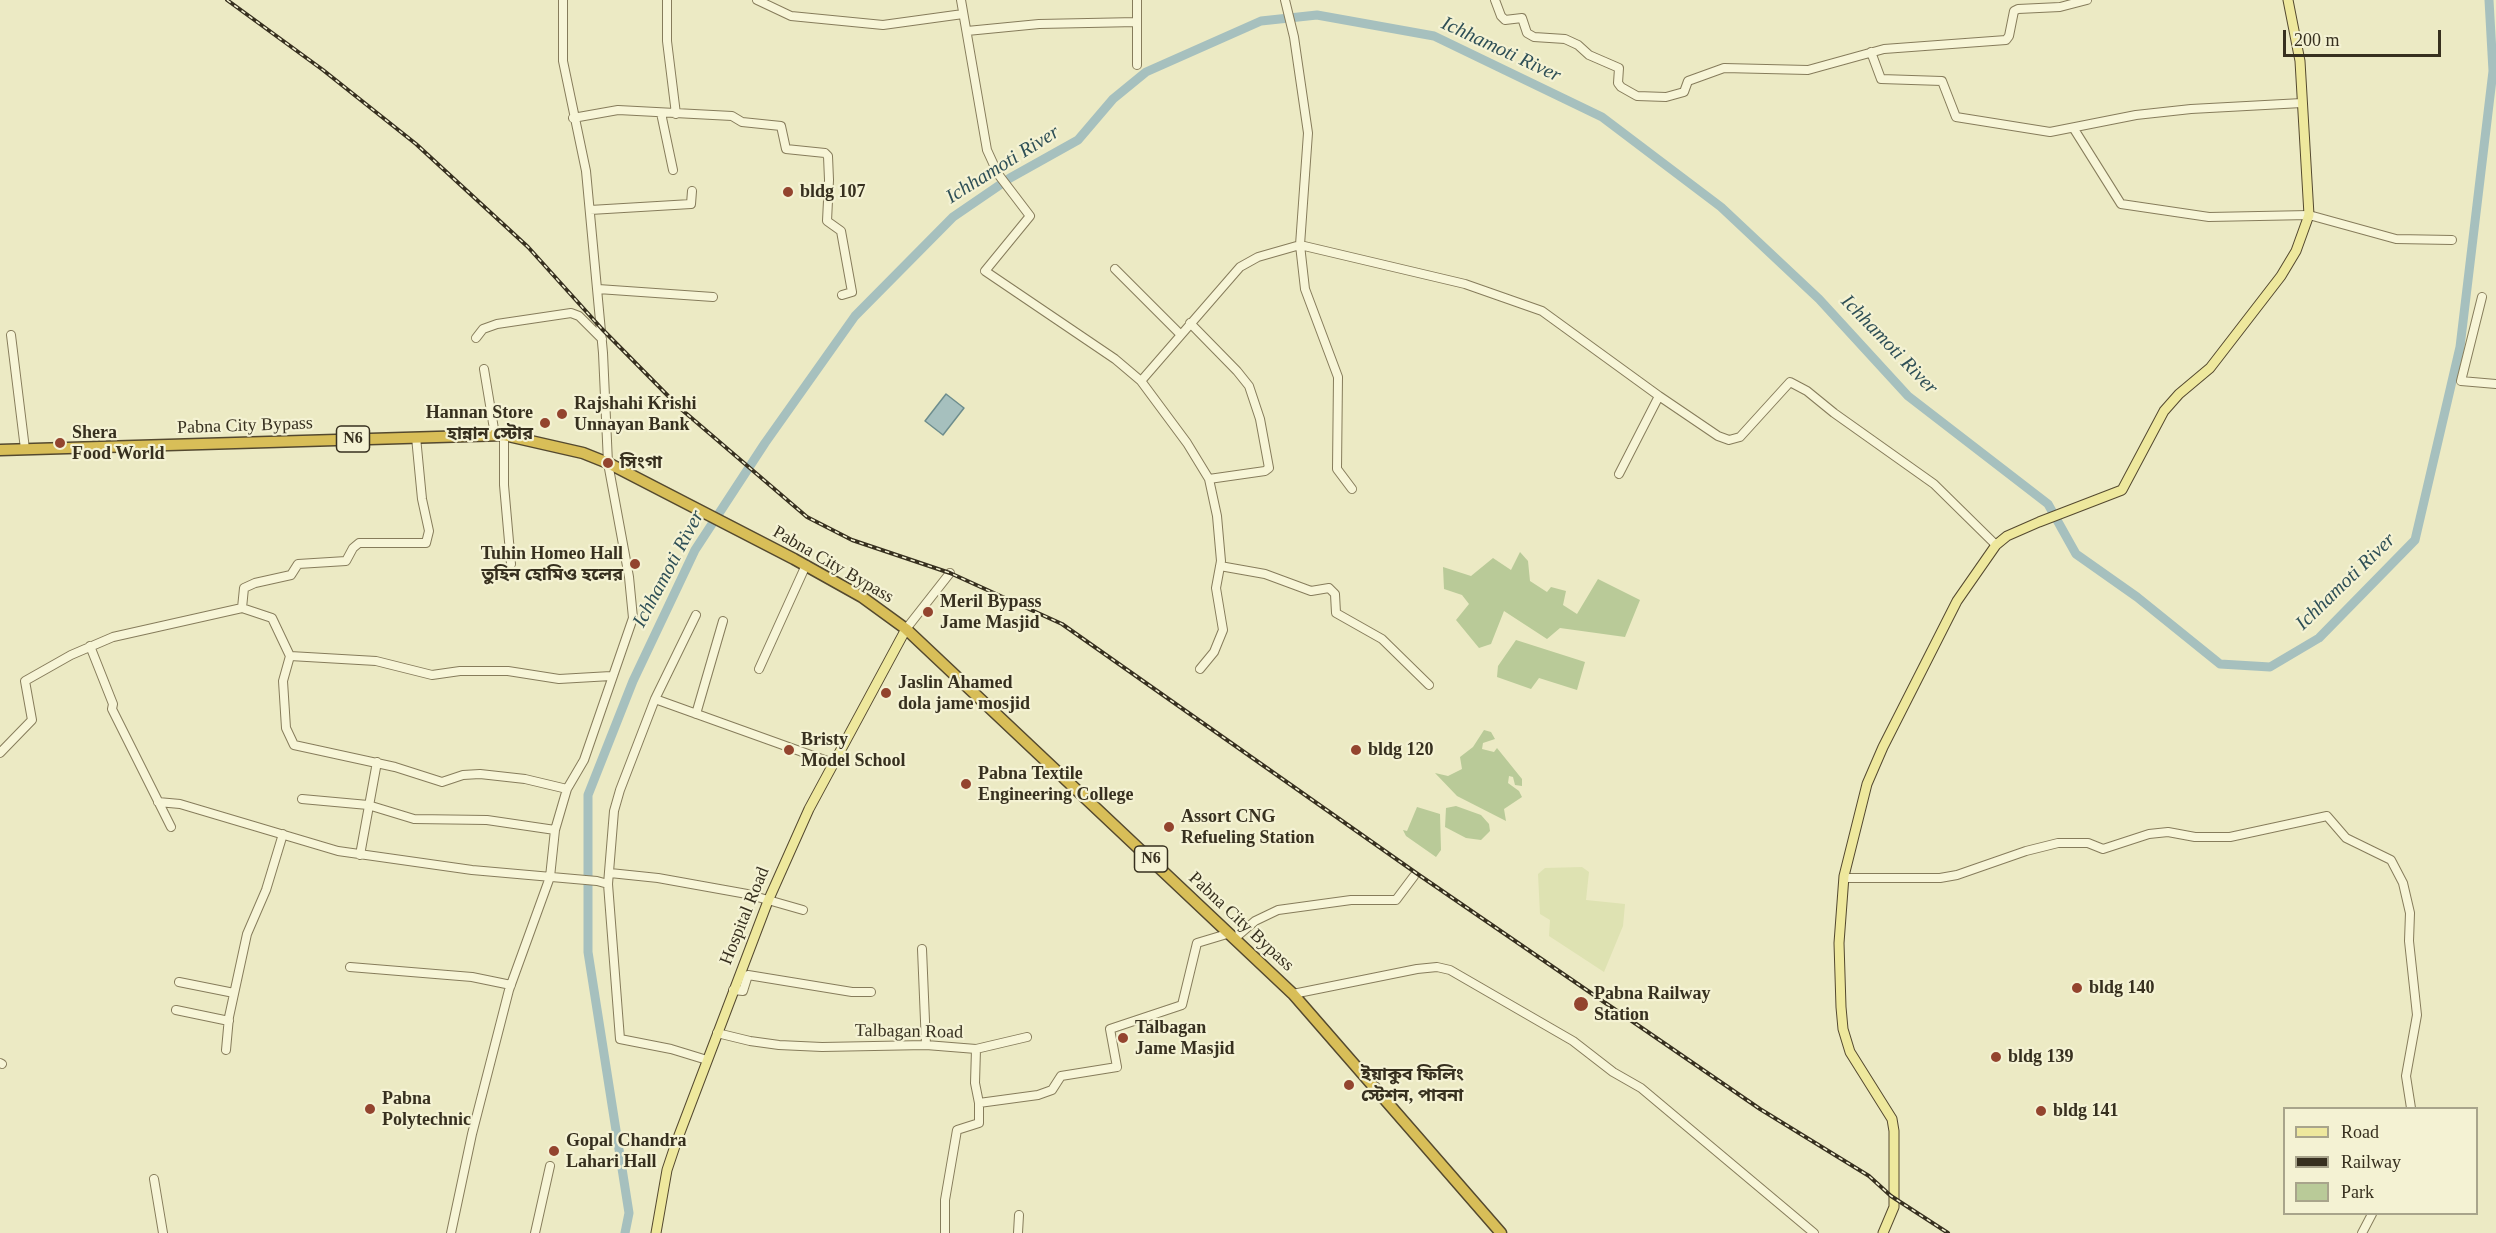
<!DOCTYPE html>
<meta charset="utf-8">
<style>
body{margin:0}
#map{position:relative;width:2496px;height:1233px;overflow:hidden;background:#eceac4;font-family:"Times New Roman",serif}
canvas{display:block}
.legend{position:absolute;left:2283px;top:1107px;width:195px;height:108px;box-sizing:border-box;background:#f4f2d3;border:2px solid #a8a48b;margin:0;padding:8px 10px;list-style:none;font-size:18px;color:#37301f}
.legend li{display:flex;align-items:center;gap:12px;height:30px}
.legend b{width:30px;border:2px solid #a8a48b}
.scale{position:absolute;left:2283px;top:30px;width:158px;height:27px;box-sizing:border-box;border:3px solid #37301f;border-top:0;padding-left:8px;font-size:18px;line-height:21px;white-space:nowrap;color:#37301f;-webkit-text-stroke:4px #f4f2d3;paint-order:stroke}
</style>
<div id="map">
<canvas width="2496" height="1233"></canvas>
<ul class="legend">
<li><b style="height:8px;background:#eee89d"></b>Road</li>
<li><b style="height:8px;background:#37301f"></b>Railway</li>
<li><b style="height:16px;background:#b9ca98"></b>Park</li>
</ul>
<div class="scale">200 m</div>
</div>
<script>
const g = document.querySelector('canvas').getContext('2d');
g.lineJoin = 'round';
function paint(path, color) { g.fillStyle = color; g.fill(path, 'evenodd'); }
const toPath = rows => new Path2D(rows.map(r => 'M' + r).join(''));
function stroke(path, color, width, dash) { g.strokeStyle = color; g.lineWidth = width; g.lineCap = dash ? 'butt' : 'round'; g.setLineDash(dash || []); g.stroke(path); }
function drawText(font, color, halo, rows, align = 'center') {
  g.font = font + ' "Times New Roman","Noto Sans Bengali",serif'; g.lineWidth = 4.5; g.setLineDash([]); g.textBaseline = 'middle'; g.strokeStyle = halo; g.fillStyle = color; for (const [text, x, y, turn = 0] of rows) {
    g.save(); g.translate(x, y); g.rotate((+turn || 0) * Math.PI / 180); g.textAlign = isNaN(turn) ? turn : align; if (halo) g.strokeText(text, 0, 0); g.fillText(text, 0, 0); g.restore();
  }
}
paint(toPath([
 [1582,867,1589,872,1586,900,1625,904,1623,926,1604,972,1549,936,1550,920,1540,914,1538,874,1545,868]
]), '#dee2b2');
paint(toPath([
 [1520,552,1528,561,1530,581,1547,592,1551,587,1566,591,1563,605,1577,614,1598,579,1640,600,1625,637,1560,628,1547,639,1504,611,1491,644,1479,648,1456,620,1469,604,1462,595,1444,589,1443,567,1471,576,1493,558,1511,570],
 [1516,640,1585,662,1577,690,1539,678,1531,689,1497,677,1498,666],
 [1484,730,1491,732,1495,739,1483,743,1482,749,1494,752,1497,748,1522,779,1522,786,1515,785,1513,777,1509,776,1508,783,1519,791,1522,797,1504,809,1506,821,1457,796,1435,773,1448,776,1462,769,1460,757,1473,747],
 [1456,806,1481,815,1489,824,1490,831,1481,840,1466,838,1445,827,1446,808],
 [1417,807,1440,814,1441,850,1436,857,1406,836,1403,830,1407,831]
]), '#b9ca98');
const water = toPath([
 [946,394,964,408,943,435,925,421,946,394]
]);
paint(water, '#a6c0be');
stroke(water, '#6d8d8d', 1.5);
stroke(toPath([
 [625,1233,629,1213,588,952,588,795,633,681,695,550,765,443,855,316,953,217,1010,178,1078,140,1113,99,1146,72,1261,21,1317,15,1434,36,1602,117,1721,207,1819,299,1908,396,2048,504,2076,554,2137,597,2220,664,2270,667,2319,638,2415,540,2460,347,2493,71,2489,0]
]), '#a6c0be', 9);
const minor = toPath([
 [667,0,667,41,676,114],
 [757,0,791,16,883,25,963,14],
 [961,0,987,150,998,174,1030,216,985,271,1115,359,1141,381,1187,443,1209,479,1217,516,1221,561,1216,588,1223,630,1214,652,1200,669],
 [1137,0,1137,65],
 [1285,0,1294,37,1308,133,1300,245,1305,289,1338,377,1337,469,1352,489],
 [1495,0,1501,16,1505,20,1522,18,1527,33,1534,37,1565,39,1578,45,1589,55,1619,68,1618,83,1621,87,1637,96,1666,97,1684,92,1688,81,1724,68,1808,70,1884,49,2006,40,2009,36,2014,11,2018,9,2060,7,2087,0],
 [967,31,1039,24,1137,22],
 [1871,52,1881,79,1942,81,1956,117,2050,132,2136,115,2191,109,2302,103],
 [661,113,673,170],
 [573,118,618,110,732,116,742,122,781,126,786,149,825,153,828,156,829,180,827,221,841,231,852,292,842,295],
 [2074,129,2121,204,2209,217,2309,215,2396,239,2452,240],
 [590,210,691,204,692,191],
 [1115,269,1180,334],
 [598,289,713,297],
 [2482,297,2461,381,2496,384],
 [1190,323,1237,371,1249,386,1260,419,1269,468,1265,471,1209,479],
 [11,335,25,449],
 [476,338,483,329,497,324,571,313,579,316,602,339],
 [484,369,495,435],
 [1141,381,1240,267,1258,257,1300,245,1465,284,1542,311,1659,396,1718,436,1729,440,1740,437,1790,382,1807,391,1834,413,1934,484,1996,545],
 [504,435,504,485,511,564],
 [1619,474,1659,396],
 [1220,566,1265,574,1311,591,1329,588,1335,594,1336,613,1382,639,1429,685],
 [242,608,244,588,255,583,291,575,298,564,346,561,353,548,359,543,426,543,429,531,422,499,416,437],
 [696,615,655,699,620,790,614,811,608,884,620,1039,671,1049,707,1060],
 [906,629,950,573],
 [90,646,113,704,112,709,171,827],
 [290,656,376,661,432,675,460,671,508,671,559,679,611,676],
 [759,669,806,565],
 [655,699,833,763],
 [696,714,723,621],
 [0,753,32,720,25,681,71,655,113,637,242,608,272,618,290,656,283,681,286,728,294,745,395,767,442,782,463,775,480,774,525,779,567,789],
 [302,799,368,805,414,819,487,820,555,830],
 [158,802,180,804,338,851,472,870,597,881,608,884],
 [360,855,377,762],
 [610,873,658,878,747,894,803,910],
 [1844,878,1940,878,1957,875,2026,851,2058,843,2088,843,2103,849,2149,834,2168,832,2195,837,2230,837,2327,816,2346,838,2391,860,2403,883,2410,913,2409,941,2417,1015,2406,1076,2411,1108],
 [1234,939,1255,921,1278,910,1351,900,1396,900,1414,876],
 [922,949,926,1045],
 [350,967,472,977,511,985],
 [179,982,234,993],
 [733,990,743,991,748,975,852,992,871,992],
 [1293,994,1417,969,1437,967,1450,970,1573,1041,1613,1072,1641,1088,1814,1233],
 [176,1010,229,1021],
 [717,1033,750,1041,779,1045,822,1047,926,1045,976,1049,975,1083,979,1103,1038,1095,1052,1090,1061,1076,1117,1067,1110,1029,1182,1005,1197,943,1227,934],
 [976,1049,1027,1037],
 [226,1050,229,1017,247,934,266,890,283,834],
 [0,1063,2,1064],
 [154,1179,163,1233],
 [451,1233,472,1134,509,990,550,877,555,830,567,789,584,760,633,618,629,577,608,463,603,353,586,171,563,61,563,0],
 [535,1233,550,1166],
 [945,1233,945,1200,957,1130,979,1123,979,1103],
 [1018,1233,1019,1215],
 [2362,1233,2372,1214]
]);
const major = toPath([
 [656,1233,667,1170,676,1143,768,901,809,809,906,629],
 [1883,1233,1894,1207,1894,1131,1892,1119,1850,1052,1843,1029,1841,1007,1839,943,1844,876,1867,784,1883,747,1957,601,1996,545,2007,536,2039,522,2122,490,2164,411,2179,394,2210,368,2281,276,2296,251,2309,215,2300,61,2288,0]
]);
const highway = toPath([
 [0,450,504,435,583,453,608,463,794,559,862,597,906,629,1293,994,1501,1233]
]);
stroke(minor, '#867c5b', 10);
stroke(major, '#54492f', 11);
stroke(highway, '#54492f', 13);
stroke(minor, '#f7f5d7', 8);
stroke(major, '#eee89d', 9);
stroke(highway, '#d8be58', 10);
const rail = toPath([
 [227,0,323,70,416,144,528,247,602,329,681,409,807,517,852,540,950,573,1062,624,1419,875,1760,1109,1869,1176,1891,1196,1948,1233]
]);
stroke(rail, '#37301f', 4);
stroke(rail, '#f4f2d3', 1.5, [4.5]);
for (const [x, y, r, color] of [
 [788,192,6,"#93442e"],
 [562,414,6,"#93442e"],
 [545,423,6,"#93442e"],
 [60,443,6,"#93442e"],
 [608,463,6,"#93442e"],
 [635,564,6,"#93442e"],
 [928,612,6,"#93442e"],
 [886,693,6,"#93442e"],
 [789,750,6,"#93442e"],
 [1356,750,6,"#93442e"],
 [966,784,6,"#93442e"],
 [1169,827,6,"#93442e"],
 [2077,988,6,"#93442e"],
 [1581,1004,8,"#93442e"],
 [1123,1038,6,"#93442e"],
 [1996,1057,6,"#93442e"],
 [1349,1085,6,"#93442e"],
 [370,1109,6,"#93442e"],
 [2041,1111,6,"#93442e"],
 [554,1151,6,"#93442e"]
]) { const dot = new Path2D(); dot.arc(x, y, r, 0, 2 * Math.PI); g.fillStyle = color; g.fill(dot); stroke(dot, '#f4f2d3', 2); }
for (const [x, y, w] of [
 [353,439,33],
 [1151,859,33]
]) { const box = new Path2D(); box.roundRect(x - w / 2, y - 13, w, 26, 4.5); g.fillStyle = '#f4f2d3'; g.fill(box); stroke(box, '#37301f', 1.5); }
drawText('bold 16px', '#37301f', null, [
 ["N6",353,439],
 ["N6",1151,859]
]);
drawText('bold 18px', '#37301f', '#f4f2d3', [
 ["bldg 107",800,192],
 ["Rajshahi Krishi",574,404],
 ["Unnayan Bank",574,425],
 ["Hannan Store",533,413,"right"],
 ["হান্নান স্টোর",533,434,"right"],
 ["Shera",72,433],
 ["Food World",72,454],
 ["সিংগা",620,463],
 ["Tuhin Homeo Hall",623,554,"right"],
 ["তুহিন হোমিও হলের",623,575,"right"],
 ["Meril Bypass",940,602],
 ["Jame Masjid",940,623],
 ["Jaslin Ahamed",898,683],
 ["dola jame mosjid",898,704],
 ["Bristy",801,740],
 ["Model School",801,761],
 ["bldg 120",1368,750],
 ["Pabna Textile",978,774],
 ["Engineering College",978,795],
 ["Assort CNG",1181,817],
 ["Refueling Station",1181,838],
 ["bldg 140",2089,988],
 ["Pabna Railway",1594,994],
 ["Station",1594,1015],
 ["Talbagan",1135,1028],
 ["Jame Masjid",1135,1049],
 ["bldg 139",2008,1057],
 ["ইয়াকুব ফিলিং",1361,1075],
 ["স্টেশন, পাবনা",1361,1096],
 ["Pabna",382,1099],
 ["Polytechnic",382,1120],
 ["bldg 141",2053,1111],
 ["Gopal Chandra",566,1141],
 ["Lahari Hall",566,1162]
], 'left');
drawText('18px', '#37301f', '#f4f2d3', [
 ["Pabna City Bypass",245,426,-2],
 ["Pabna City Bypass",833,565,30],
 ["Hospital Road",745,916,-68],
 ["Pabna City Bypass",1241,922,43],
 ["Talbagan Road",909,1032,1]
]);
drawText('italic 20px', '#2e4f56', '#f4f2d3', [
 ["Ichhamoti River",1501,50,25],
 ["Ichhamoti River",1003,165,-32],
 ["Ichhamoti River",1889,345,46],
 ["Ichhamoti River",669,569,-62],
 ["Ichhamoti River",2346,582,-44]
]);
</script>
